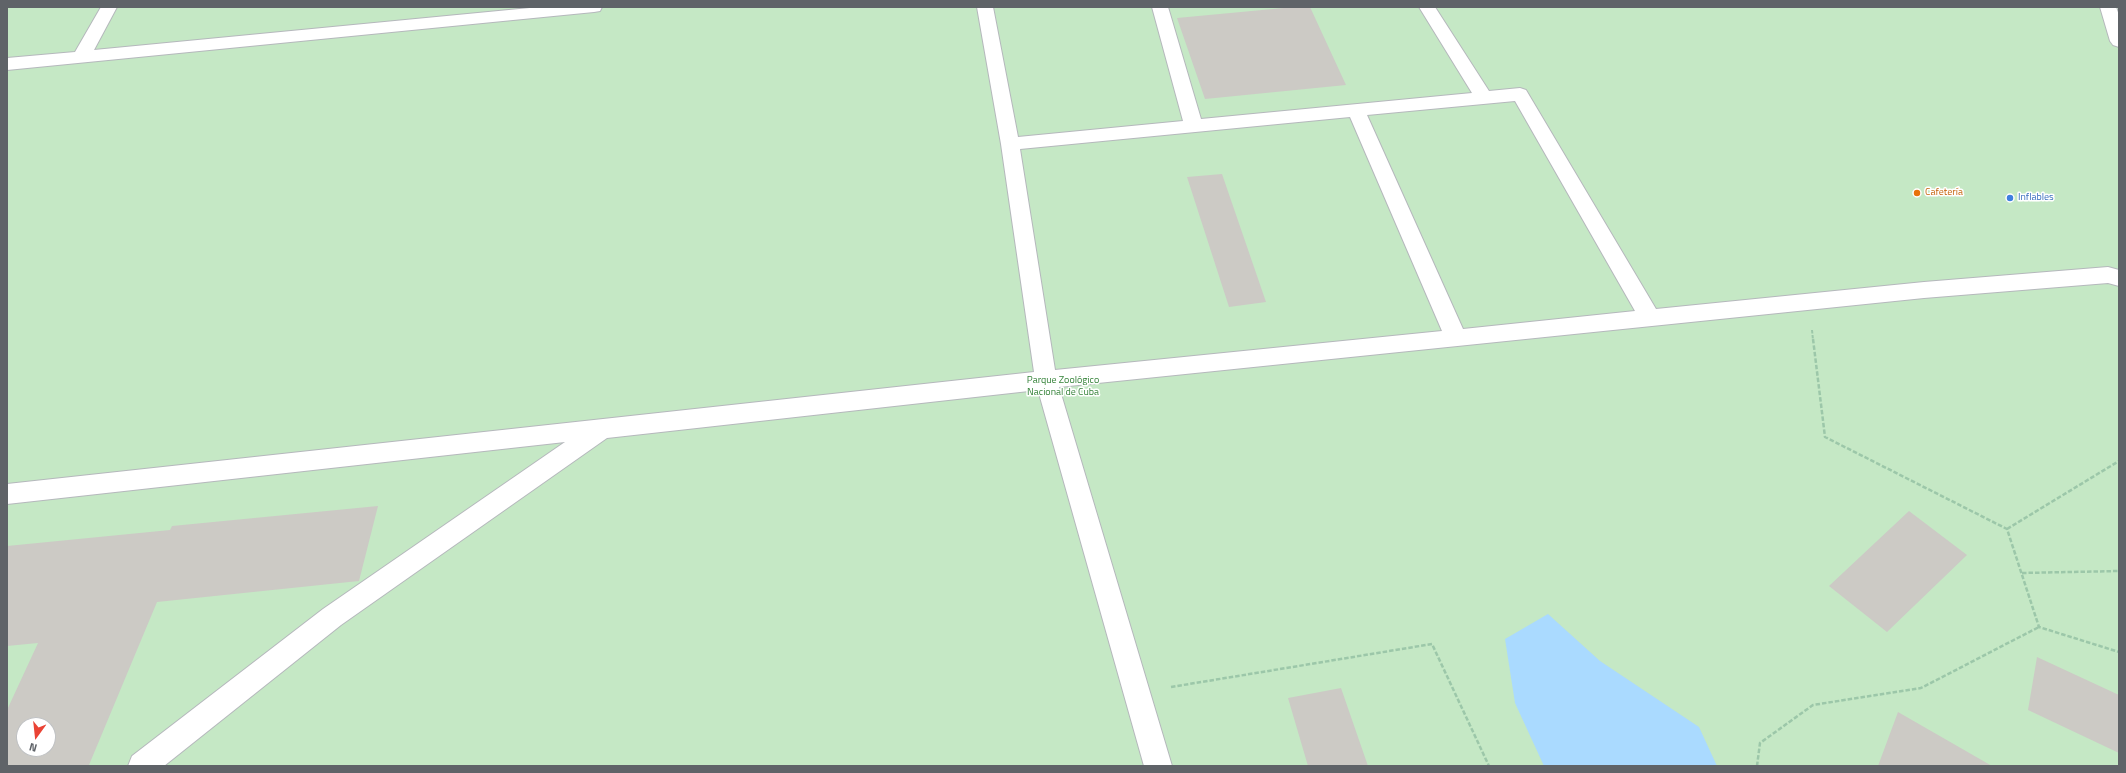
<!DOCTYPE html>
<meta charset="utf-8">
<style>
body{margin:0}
#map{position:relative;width:2126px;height:773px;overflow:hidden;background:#f1efe8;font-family:"Titillium Web",sans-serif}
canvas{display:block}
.frame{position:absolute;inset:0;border:8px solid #5f6368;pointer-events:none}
.north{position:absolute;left:16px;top:717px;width:40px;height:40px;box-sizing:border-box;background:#fff;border:1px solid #bfc1c3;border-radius:50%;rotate:195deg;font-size:11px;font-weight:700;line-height:16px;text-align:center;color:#5f6368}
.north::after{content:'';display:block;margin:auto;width:14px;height:18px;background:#ea4335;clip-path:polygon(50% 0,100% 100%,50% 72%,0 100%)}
</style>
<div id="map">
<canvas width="2126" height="773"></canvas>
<div class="frame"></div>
<div class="north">N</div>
</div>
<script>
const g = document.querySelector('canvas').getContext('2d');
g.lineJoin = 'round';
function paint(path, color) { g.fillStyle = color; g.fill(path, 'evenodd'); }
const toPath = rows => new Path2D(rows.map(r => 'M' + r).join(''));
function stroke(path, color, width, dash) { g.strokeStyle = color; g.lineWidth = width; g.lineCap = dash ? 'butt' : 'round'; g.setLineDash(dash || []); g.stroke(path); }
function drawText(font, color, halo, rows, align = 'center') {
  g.font = font + ' "Titillium Web",sans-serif'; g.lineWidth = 3; g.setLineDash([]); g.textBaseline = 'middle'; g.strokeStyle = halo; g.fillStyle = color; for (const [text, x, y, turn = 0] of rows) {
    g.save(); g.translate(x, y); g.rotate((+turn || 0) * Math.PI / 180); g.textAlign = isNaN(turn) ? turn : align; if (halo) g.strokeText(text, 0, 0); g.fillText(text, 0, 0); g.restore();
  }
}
paint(toPath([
 [7,7,2119,7,2119,766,7,766],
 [24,725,48,725,48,749,24,749]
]), '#c5e8c5');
paint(toPath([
 [1548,614,1600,661,1699,727,1717,766,1544,766,1515,703,1505,639]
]), '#aadaff');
paint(toPath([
 [1294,7,1310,7,1346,85,1205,99,1177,18],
 [1222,174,1266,302,1229,307,1187,177],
 [378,506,359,581,157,602,89,765,7,766,7,710,38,643,7,646,7,546,170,530,172,526],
 [24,725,48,725,48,749,24,749],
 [1909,511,1967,555,1887,632,1829,586],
 [2037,657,2119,695,2119,753,2028,710],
 [1341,688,1368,766,1308,766,1288,698],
 [1898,712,1992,766,1878,766]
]), '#cccac5');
const minor = toPath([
 [101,7,117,7,94,50,540,7,602,7,600,11,594,12,7,70,7,58,75,52,101,7],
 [977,7,993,7,1018,137,1183,121,1152,7,1168,7,1201,119,1472,93,1419,7,1435,7,1489,91,1520,88,1526,90,1656,309,1924,282,2108,267,2119,270,2119,286,2108,283,1924,298,1059,387,1172,766,1144,766,1038,390,607,438,341,625,164,766,128,766,132,756,323,609,565,442,7,504,7,484,1034,372,1001,144,977,7],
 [1515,101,1635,311,1463,329,1367,115,1515,101],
 [1350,117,1442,331,1055,370,1020,149,1350,117],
 [2100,7,2116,7,2119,15,2119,47,2113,45,2110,41,2100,7]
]);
stroke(minor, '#b5b8bc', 2);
stroke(toPath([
 [1812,330,1813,340]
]), '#9cc7a9', 2, [3.5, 1.5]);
stroke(toPath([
 [1813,339,1825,437,2007,529,2039,627,2119,652],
 [2007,529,2119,461],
 [2022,573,2119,571],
 [1171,687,1432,644,1489,766],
 [1757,766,1760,743,1813,705,1921,688,2039,627]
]), '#9cc7a9', 2.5, [4.5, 2]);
paint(minor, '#fff');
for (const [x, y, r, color] of [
 [1917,193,4,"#e8710a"],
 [2010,198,4,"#3f7fe0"]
]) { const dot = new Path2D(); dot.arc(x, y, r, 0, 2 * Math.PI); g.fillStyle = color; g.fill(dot); stroke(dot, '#fff', 1.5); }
drawText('10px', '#c56008', '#fff', [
 ["Cafetería",1925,193]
], 'left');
drawText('10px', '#366cbe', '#fff', [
 ["Inflables",2018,198]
], 'left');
drawText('10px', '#348238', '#fff', [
 ["Parque Zoológico",1063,381],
 ["Nacional de Cuba",1063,393]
]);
</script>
